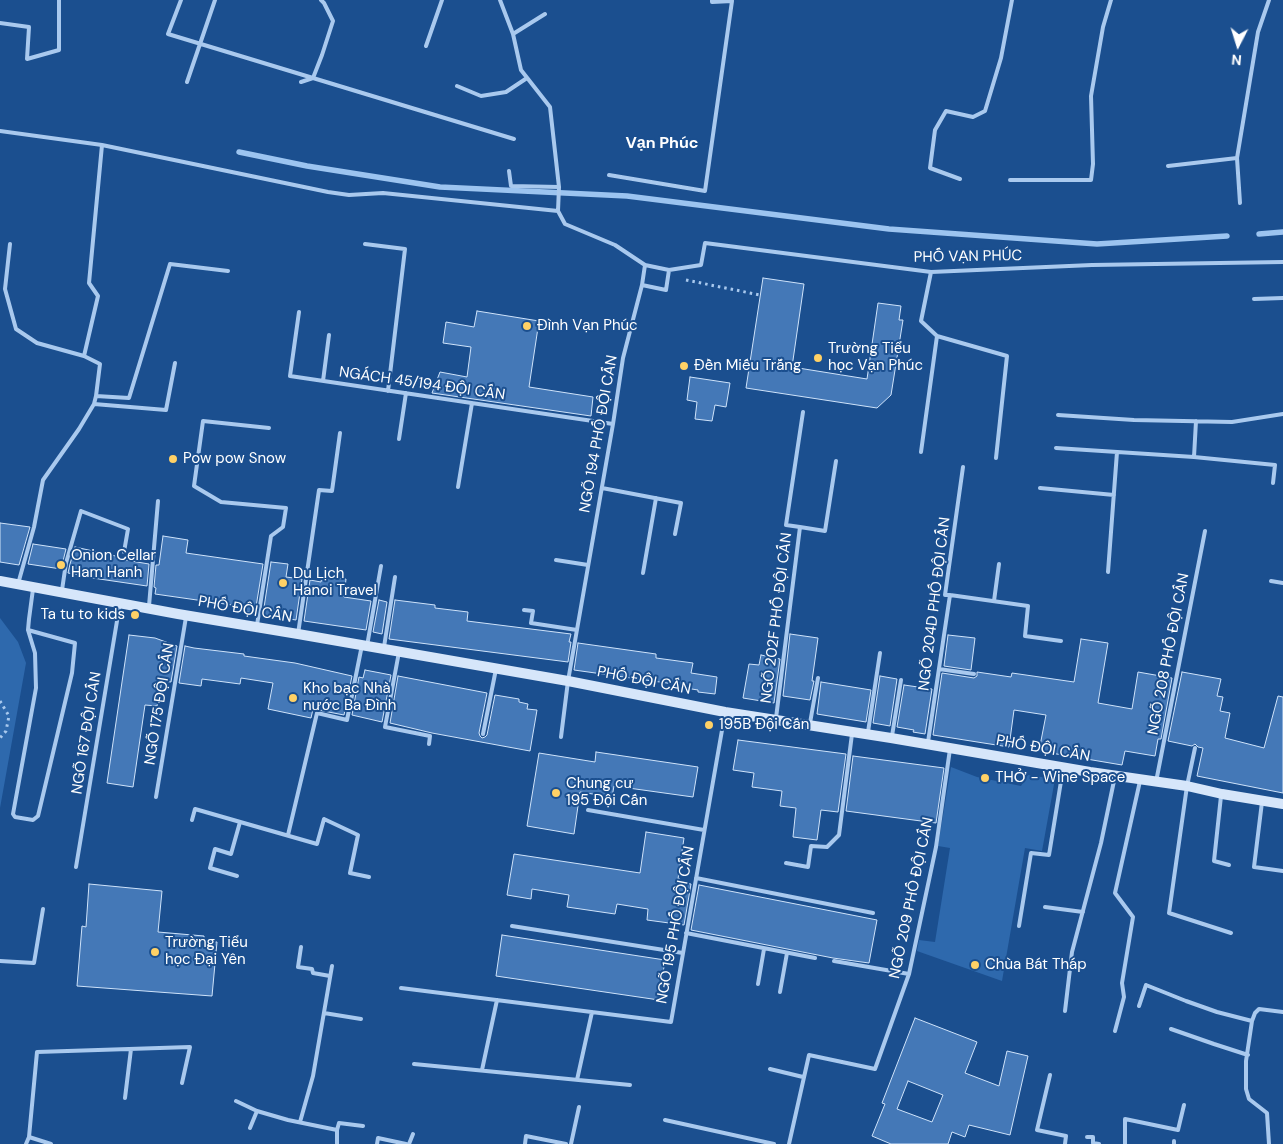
<!DOCTYPE html>
<meta charset="utf-8">
<style>
body{margin:0}
#map{position:relative;width:1283px;height:1144px;overflow:hidden;background:#1b4f8f;font-family:"DM Sans",sans-serif}
canvas{display:block}
.north{position:absolute;left:1213px;top:20px;width:50px;height:50px;-webkit-text-stroke:4px #1b4f8f;paint-order:stroke;rotate:185deg;font-size:14px;font-weight:700;line-height:20px;text-align:center;color:#fff}
.north::after{content:'';display:block;margin:auto;width:18px;height:22px;background:#fff;clip-path:polygon(50% 0,100% 100%,50% 72%,0 100%)}
</style>
<div id="map">
<canvas width="1283" height="1144"></canvas>
<div class="north">N</div>
</div>
<script>
const g = document.querySelector('canvas').getContext('2d');
g.lineJoin = 'round';
function paint(path, color) { g.fillStyle = color; g.fill(path, 'evenodd'); }
const toPath = rows => new Path2D(rows.map(r => 'M' + r).join(''));
function stroke(path, color, width, dash) { g.strokeStyle = color; g.lineWidth = width; g.lineCap = dash ? 'butt' : 'round'; g.setLineDash(dash || []); g.stroke(path); }
function drawText(font, color, halo, rows, align = 'center') {
  g.font = font + ' "DM Sans",sans-serif'; g.lineWidth = 4; g.setLineDash([]); g.textBaseline = 'middle'; g.strokeStyle = halo; g.fillStyle = color; for (const [text, x, y, turn = 0] of rows) {
    g.save(); g.translate(x, y); g.rotate((+turn || 0) * Math.PI / 180); g.textAlign = isNaN(turn) ? turn : align; if (halo) g.strokeText(text, 0, 0); g.fillText(text, 0, 0); g.restore();
  }
}
paint(toPath([
 [0,618,18,642,26,663,0,808],
 [951,767,977,777,1021,786,1028,775,1055,779,1042,851,1025,848,1002,981,917,951,919,940,935,942,950,848,938,846]
]), '#2e69ad');
stroke(toPath([
 [239,152,307,166,440,187,627,196,889,229,1097,244,1227,236],
 [1259,234,1283,232]
]), '#9cc4f0', 5.5);
const building = toPath([
 [763,278,804,284,792,367,867,379,878,303,901,306,899,320,903,320,891,395,877,408,746,388,763,278],
 [477,311,539,321,529,387,593,397,591,416,432,393,440,372,467,377,471,347,443,343,446,322,474,327,477,311],
 [690,377,730,383,726,407,715,405,712,421,695,419,697,402,687,400,690,377],
 [0,523,30,527,19,565,0,562,0,523],
 [163,536,188,540,186,553,263,564,255,613,238,610,239,606,155,594,156,588,154,587,156,565,159,565,163,536],
 [33,544,66,549,61,569,28,564,33,544],
 [75,547,120,557,119,559,149,564,147,586,79,576,79,575,68,573,70,564,75,547],
 [271,562,288,564,286,577,302,579,296,620,263,615,263,614,271,562],
 [322,576,346,579,344,597,371,601,366,630,304,621,310,580,321,582,322,576],
 [379,600,387,602,382,634,373,632,379,600],
 [395,600,435,605,435,608,468,612,467,621,571,634,569,642,571,642,568,662,389,639,395,600],
 [790,634,818,638,812,681,814,681,810,700,783,696,790,634],
 [129,635,155,638,177,646,171,682,162,681,157,706,145,705,133,787,107,783,129,635],
 [948,635,975,638,971,670,944,666,948,635],
 [1081,639,1108,643,1098,703,1132,709,1138,672,1172,678,1161,739,1158,739,1155,756,1125,751,1122,765,1039,751,1046,715,1014,710,1009,747,933,735,942,673,974,678,977,676,977,672,1011,677,1012,673,1074,682,1081,639],
 [578,643,656,654,656,658,693,663,691,673,717,677,715,694,698,692,698,690,673,686,674,684,574,670,578,643],
 [185,646,194,648,244,654,244,656,295,663,352,676,344,715,313,709,311,718,268,709,273,683,241,678,240,684,202,679,201,686,179,683,185,646],
 [761,655,780,659,774,703,743,698,749,664,759,665,761,655],
 [365,670,391,675,382,722,352,715,359,677,363,678,365,670],
 [1182,672,1221,679,1217,696,1223,697,1220,711,1230,713,1225,738,1264,748,1278,696,1283,697,1283,793,1197,776,1203,748,1198,747,1195,744,1192,746,1168,741,1182,672],
 [398,676,487,693,479,733,480,736,482,738,485,737,487,735,495,695,519,699,519,702,528,704,527,709,537,710,530,751,432,733,390,723,398,676],
 [880,676,897,679,890,726,873,723,880,676],
 [821,682,871,690,866,722,817,714,821,682],
 [904,685,932,689,925,734,913,732,914,730,897,727,904,685],
 [738,740,846,754,838,812,821,810,817,840,793,837,796,808,780,806,782,791,752,787,754,773,733,770,738,740],
 [596,752,698,767,693,797,614,786,612,797,580,792,574,834,527,826,539,753,595,762,596,752],
 [853,756,944,768,936,823,846,811,853,756],
 [646,832,684,838,678,879,680,879,679,882,691,884,684,925,647,920,648,909,617,904,615,914,567,907,569,895,532,889,531,899,507,895,514,854,640,873,646,832],
 [89,884,162,891,158,932,204,936,204,941,217,942,212,996,77,986,82,926,86,927,89,884],
 [699,885,877,920,869,963,833,958,691,930,699,885],
 [502,935,665,960,659,1000,496,976,502,935],
 [915,1018,977,1042,965,1073,999,1086,1007,1051,1028,1056,1010,1135,969,1125,965,1137,952,1132,948,1144,891,1144,872,1136,885,1104,882,1103,915,1018],
 [908,1081,943,1095,932,1122,897,1109,908,1081]
]);
paint(building, '#4478b7');
stroke(building, '#cfe3fa', 1);
stroke(toPath([
 [686,280,760,295],
 [0,701,9,716,6,731,0,738]
]), '#a9c9ee', 3, [2.5, 4]);
stroke(toPath([
 [181,0,168,34,514,139],
 [500,0,513,34,521,70,550,107,559,187,558,211],
 [0,23,29,27,27,59,59,50,59,0],
 [513,34,545,14],
 [426,46,442,0],
 [187,82,215,0],
 [301,82,313,78,322,55,333,21,324,3,321,0],
 [457,86,481,96,506,92,527,78],
 [0,131,102,145,328,192,349,195,383,193,558,211],
 [1168,166,1237,158],
 [509,171,511,186,559,187],
 [609,175,705,191,732,1,712,2,712,0],
 [960,179,930,168,935,130,946,111,973,117,985,111,1001,58,1012,0],
 [1010,180,1091,180,1093,164,1091,96,1103,27,1111,0],
 [1240,203,1237,158,1258,32,1269,0],
 [558,211,565,224,615,245,645,265,642,285,623,358,613,424,568,681,561,737],
 [10,244,5,289,16,329,37,343,84,356,98,296,89,283,102,145],
 [365,244,405,249,388,391],
 [645,265,669,270,701,265,705,243,931,272,1092,265,1283,262],
 [931,272,921,321,937,336,1007,356,996,458],
 [642,285,666,290,669,270],
 [1254,299,1283,298],
 [299,312,290,376,613,424],
 [84,356,100,364,96,396],
 [323,381,329,335],
 [94,404,166,410,175,363],
 [1058,415,1134,420,1232,422,1283,414],
 [399,439,406,393],
 [1056,448,1194,457,1196,421],
 [921,452,937,336],
 [1194,457,1275,465,1273,483],
 [458,487,472,403],
 [602,488,681,503,675,534],
 [1040,488,1114,495],
 [800,527,825,531,836,461],
 [556,560,588,565],
 [1108,572,1117,452],
 [643,573,656,498],
 [1271,581,1283,583],
 [18,584,34,527,43,480,79,429,94,404,96,396,129,398,170,264,228,271],
 [62,590,66,563,81,511,128,529,124,552],
 [950,595,1028,606,1025,636,1061,641],
 [994,601,999,564],
 [149,606,158,501],
 [524,610,533,611,531,623,577,630],
 [257,625,271,536,283,527,286,508,221,502,194,486,203,421,269,428],
 [28,630,75,643,72,673,38,816,33,820,15,817,13,814,36,688,35,653,28,630,29,619,33,589],
 [298,634,319,490,332,491,340,433],
 [367,646,381,566],
 [384,647,395,577],
 [399,652,385,727,430,736,429,744],
 [939,669,974,674],
 [776,718,800,527,786,525,803,412],
 [810,723,818,678],
 [868,732,880,653],
 [483,734,496,669],
 [892,736,901,680],
 [928,742,950,595,945,595,963,467],
 [1195,748,1187,786,1169,913,1231,933],
 [1156,782,1205,531],
 [1221,796,1214,861,1229,865],
 [156,797,186,617],
 [1262,802,1254,867,1283,871],
 [588,810,704,830],
 [192,820,195,809,317,844,324,819,358,835,350,873,369,877],
 [288,835,317,713,347,720,362,645],
 [786,863,808,867,811,846,827,847,839,835,852,734],
 [76,867,120,603],
 [237,876,210,868,215,849,231,854,240,822],
 [696,878,873,913],
 [1045,907,1083,912],
 [512,926,683,953],
 [1019,926,1031,853,1049,855,1063,769],
 [686,933,815,958],
 [301,947,298,967,312,969,313,973,330,976],
 [0,961,34,963,43,909],
 [834,961,909,974],
 [758,984,764,949],
 [401,988,671,1022,725,713],
 [780,992,787,953],
 [1139,1006,1146,985,1186,1001,1217,1012,1252,1021],
 [1065,1011,1072,952,1101,843,1115,776],
 [324,1013,361,1019],
 [1171,1029,1214,1044,1248,1055],
 [1115,1031,1124,997,1122,983,1133,917,1115,893,1140,781],
 [414,1064,630,1085],
 [770,1069,803,1077],
 [482,1070,497,1000],
 [1050,1075,1037,1130,1066,1136,1065,1144],
 [577,1080,592,1012],
 [125,1098,131,1049],
 [236,1101,257,1111,288,1120,337,1130,337,1144],
 [665,1120,774,1144],
 [300,1122,313,1076,332,966],
 [250,1128,257,1111],
 [337,1130,339,1123,363,1126],
 [29,1137,51,1144],
 [1087,1137,1093,1137,1093,1143,1099,1144],
 [26,1144,29,1137,37,1052,190,1047,182,1083],
 [377,1144,378,1138,406,1144],
 [409,1144,413,1134],
 [525,1144,526,1136,566,1144],
 [571,1144,579,1107],
 [789,1144,809,1055,875,1069,909,974,936,847,950,749],
 [1125,1144,1125,1119,1178,1130,1184,1105],
 [1174,1144,1174,1141],
 [1269,1144,1267,1113,1249,1099,1246,1089,1246,1061,1252,1021,1255,1013,1259,1009,1283,1012]
]), '#a9c9ee', 4);
stroke(toPath([
 [0,581,178,614,298,634,568,681,725,712,891,738,1090,772,1187,786,1222,794,1283,804]
]), '#d6e6fa', 10);
for (const [x, y, r, color] of [
 [527,326,5,"#ffd166"],
 [818,358,5,"#ffd166"],
 [684,366,5,"#ffd166"],
 [173,459,5,"#ffd166"],
 [61,565,5,"#ffd166"],
 [283,583,5,"#ffd166"],
 [135,615,5,"#ffd166"],
 [293,698,5,"#ffd166"],
 [709,725,5,"#ffd166"],
 [985,778,5,"#ffd166"],
 [556,793,5,"#ffd166"],
 [155,952,5,"#ffd166"],
 [975,965,5,"#ffd166"]
]) { const dot = new Path2D(); dot.arc(x, y, r, 0, 2 * Math.PI); g.fillStyle = color; g.fill(dot); stroke(dot, '#1b4f8f', 2); }
drawText('15px', '#fff', '#1b4f8f', [
 ["PHỐ VẠN PHÚC",968,257,-1],
 ["NGÁCH 45/194 ĐỘI CẤN",422,384,8],
 ["NGÕ 194 PHỐ ĐỘI CẤN",599,434,-80],
 ["NGÕ 204D PHỐ ĐỘI CẤN",935,604,-83],
 ["PHỐ ĐỘI CẤN",245,610,10],
 ["NGÕ 202F PHỐ ĐỘI CẤN",777,618,-83],
 ["NGÕ 208 PHỐ ĐỘI CẤN",1169,654,-79],
 ["PHỐ ĐỘI CẤN",644,681,11],
 ["NGÕ 175 ĐỘI CẤN",160,704,-81],
 ["NGÕ 167 ĐỘI CẤN",87,733,-81],
 ["PHỐ ĐỘI CẤN",1043,749,10],
 ["NGÕ 209 PHỐ ĐỘI CẤN",912,898,-78],
 ["NGÕ 195 PHỐ ĐỘI CẤN",676,925,-80]
]);
drawText('15px', '#fff', '#1b4f8f', [
 ["Đình Vạn Phúc",537,326],
 ["Trường Tiểu",828,349],
 ["học Vạn Phúc",828,366],
 ["Đền Miếu Trắng",694,366],
 ["Pow pow Snow",183,459],
 ["Onion Cellar",71,556],
 ["Ham Hanh",71,573],
 ["Du Lịch",293,574],
 ["Hanoi Travel",293,591],
 ["Ta tu to kids",125,615,"right"],
 ["Kho bạc Nhà",303,689],
 ["nước Ba Đình",303,706],
 ["195B Đội Cấn",719,725],
 ["THỞ - Wine Space",995,778],
 ["Chung cư",566,784],
 ["195 Đội Cấn",566,801],
 ["Trường Tiểu",165,943],
 ["học Đại Yên",165,960],
 ["Chùa Bát Tháp",985,965]
], 'left');
drawText('bold 16px', '#fff', '#1b4f8f', [
 ["Vạn Phúc",662,144]
]);
</script>
